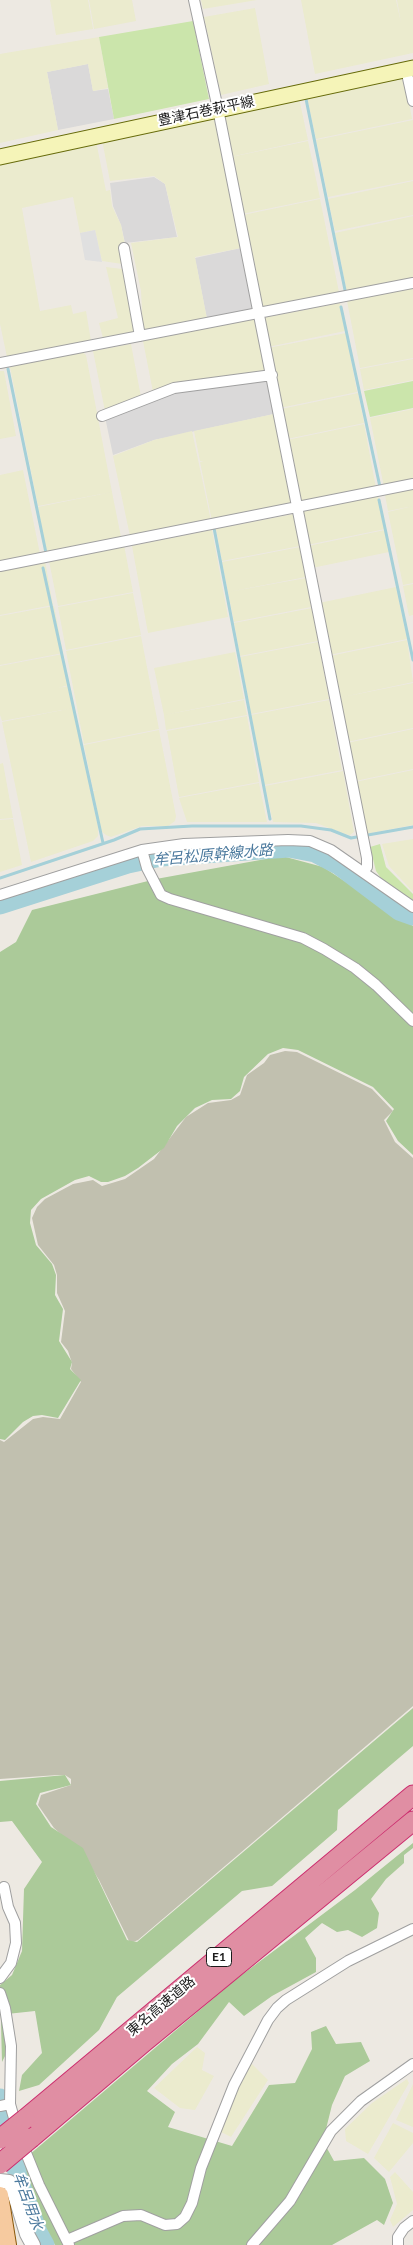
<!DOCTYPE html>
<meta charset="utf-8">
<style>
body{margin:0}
canvas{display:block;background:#ede9e2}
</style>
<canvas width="413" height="2245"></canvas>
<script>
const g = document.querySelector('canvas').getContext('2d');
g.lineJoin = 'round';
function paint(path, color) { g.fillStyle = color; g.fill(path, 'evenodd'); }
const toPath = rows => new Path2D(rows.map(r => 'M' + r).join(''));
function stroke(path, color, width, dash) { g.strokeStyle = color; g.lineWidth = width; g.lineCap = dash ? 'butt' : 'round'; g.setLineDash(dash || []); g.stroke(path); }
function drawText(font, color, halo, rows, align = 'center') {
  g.font = font + ' Lato,"Noto Sans JP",sans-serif'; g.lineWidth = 4; g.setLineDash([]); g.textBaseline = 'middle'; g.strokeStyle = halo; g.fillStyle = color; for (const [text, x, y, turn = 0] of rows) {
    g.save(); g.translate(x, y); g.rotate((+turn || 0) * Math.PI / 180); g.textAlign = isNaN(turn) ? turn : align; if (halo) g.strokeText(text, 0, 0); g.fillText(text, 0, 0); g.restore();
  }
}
paint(toPath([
 [88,64,93,91,108,89,114,119,58,130,47,72],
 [154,177,165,184,177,237,125,243,121,225,113,206,110,183],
 [241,248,254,309,207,319,195,258],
 [267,380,274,414,154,440,113,455,105,417,173,391]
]), '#dad9d9');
paint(toPath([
 [285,1051,297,1052,372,1089,393,1111,384,1120,395,1142,413,1158,413,1706,138,1940,133,1942,129,1941,99,1880,83,1854,54,1828,38,1805,41,1795,71,1785,71,1779,65,1775,58,1775,0,1779,0,1440,4,1442,33,1419,43,1417,60,1419,81,1382,71,1369,72,1363,68,1351,61,1342,65,1311,57,1293,57,1275,54,1265,38,1245,32,1218,37,1207,45,1199,73,1184,93,1180,102,1186,125,1179,154,1159,186,1117,208,1103,231,1100,240,1095,247,1075,264,1063,270,1055]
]), '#c1c0af');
paint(toPath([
 [50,0,88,0,93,29,56,35],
 [89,0,132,0,136,21,94,29],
 [201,0,257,0,203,9],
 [301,0,396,0,401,23,397,0,413,0,413,53,315,74],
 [255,8,269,84,221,95,204,17],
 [99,37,108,88,93,91,88,64,47,72,58,130,0,143,0,54],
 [404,77,412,119,316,139,307,97],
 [299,98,308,140,230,157,222,114],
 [214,116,241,248,195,257,207,319,143,331,141,291,131,243,178,237,165,184,154,176,110,181,102,140],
 [413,120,413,180,328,197,316,140],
 [96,141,106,191,110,190,112,206,121,225,129,265,102,261,95,230,80,233,73,197,22,208,40,311,71,305,73,314,86,311,91,341,7,357,0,324,0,161],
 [308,141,320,198,242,214,231,157],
 [413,181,413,215,335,231,328,199],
 [320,199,339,292,262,307,243,215],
 [413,216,413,279,347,292,335,233],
 [106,267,130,270,137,332,103,338,99,323,118,318],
 [413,288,413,358,360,368,347,301],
 [340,303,345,331,268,347,263,318],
 [255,319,266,373,153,392,143,341],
 [346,333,357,392,280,408,268,348],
 [131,344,141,397,105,411,93,351],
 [81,351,86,355,112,492,38,506,10,367],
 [413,359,413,380,364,390,360,369],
 [0,371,4,371,16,436,0,439],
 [358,393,364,423,287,439,281,409],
 [413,409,413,481,384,487,370,418],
 [274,414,291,501,287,506,212,521,200,462,204,461,200,461,194,431],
 [364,424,376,488,303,503,299,497,287,440],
 [192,431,211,521,130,536,113,456,154,440],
 [23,470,40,554,0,562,0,475],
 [413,489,413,506,388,511,385,495],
 [112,492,121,537,46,552,38,507],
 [378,496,385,529,307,545,301,512],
 [413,506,413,583,403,585,388,512],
 [294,514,300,546,222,561,216,529],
 [212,530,228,617,148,633,132,546],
 [385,530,389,552,312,568,308,546],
 [124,545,133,592,58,606,49,561],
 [300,547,306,577,228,592,222,562],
 [45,561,53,605,0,615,0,570],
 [306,578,311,607,234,622,228,592],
 [413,584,413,615,409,616,403,586],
 [396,587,407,639,329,655,319,603],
 [133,593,141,635,66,650,58,607],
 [54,606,63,653,0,665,0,616],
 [312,608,318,641,240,656,234,623],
 [141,636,159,729,84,744,66,651],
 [407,640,413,682,338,698,330,656],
 [318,642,329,699,251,714,240,657],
 [235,652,244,699,164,715,154,668],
 [63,654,69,685,58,688,69,686,73,708,2,721,0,715,0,666],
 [413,683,413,728,347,742,338,698],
 [244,700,247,715,166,730,164,715],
 [329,700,342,770,264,785,251,715],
 [73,708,98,827,98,836,93,841,31,862,2,722],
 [247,716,259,782,179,797,167,731],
 [413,729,413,769,355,781,347,743],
 [159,730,176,816,175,821,168,826,142,826,111,837,106,835,101,831,93,791,97,790,93,790,84,745],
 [3,763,13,818,0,819,0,764],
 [413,770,413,825,365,834,355,782],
 [343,771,354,832,350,835,345,834,316,823,273,822,265,786],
 [259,783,267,822,187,822,179,798],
 [13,819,22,865,0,872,0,820],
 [413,839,413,892,389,866,382,844],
 [197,2047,205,2053,202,2070,214,2076,195,2110,180,2108,154,2088],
 [251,2063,268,2080,231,2137,221,2132,239,2085],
 [407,2079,409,2083,368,2154,346,2141,345,2129,372,2103],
 [413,2084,413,2127,396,2120],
 [393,2123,413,2133,413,2143,389,2172,374,2158],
 [395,2172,413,2192,413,2210,393,2227,390,2220,397,2204,390,2177]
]), '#ebebce');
paint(toPath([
 [193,21,209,99,114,119,99,37],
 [413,381,413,408,370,417,364,391],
 [380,844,386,867,413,894,413,902,383,881,376,871,370,847]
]), '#cbe5ab');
paint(toPath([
 [282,856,323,867,413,926,413,1155,398,1141,386,1121,394,1109,373,1087,298,1050,283,1048,268,1054,244,1077,240,1091,231,1099,212,1100,195,1108,177,1126,164,1148,138,1168,125,1176,108,1182,101,1182,89,1176,75,1180,41,1199,31,1210,30,1223,36,1245,52,1264,56,1275,55,1295,63,1309,59,1341,72,1362,70,1369,81,1380,58,1418,42,1415,33,1416,23,1422,5,1440,0,1439,0,952,16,942,32,910,156,879],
 [413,1708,413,1746,338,1810,337,1830,272,1886,242,1891,117,1997,99,2030,39,2085,19,2091,22,2075,42,2053,35,2011,7,2014,7,2052,2,2062,0,1985,12,1975,22,1951,24,1889,42,1862,12,1821,0,1822,0,1781,65,1775,71,1785,40,1793,36,1804,51,1827,83,1848,127,1940,137,1942],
 [413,1843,413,1848,404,1855,404,1863,386,1879,371,1899,379,1913,377,1928,362,1937,348,1930,337,1932,322,1923,305,1938,316,1958,316,1972,272,1996,244,2016,229,2002,198,2044,172,2064,147,2091,175,2112,168,2127,232,2146,269,2085,295,2083,312,2049,311,2032,326,2026,336,2044,361,2042,370,2061,345,2076,332,2105,323,2141,334,2161,364,2158,385,2179,393,2203,384,2225,377,2220,332,2245,55,2245,33,2205,23,2174,22,2161,235,1980,355,1890]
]), '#abca99');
paint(toPath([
 [95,230,102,262,85,260,80,233]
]), '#e0e0e0');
stroke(toPath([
 [306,99,345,290],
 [341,307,380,487],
 [8,369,46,553],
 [379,500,413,660],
 [214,528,270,819],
 [43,568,103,843],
 [0,878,114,840,140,829,192,826,301,826,331,830,351,838,413,827]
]), '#a5d0d8', 3);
stroke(toPath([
 [0,905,128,864,161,857,289,848,315,853,338,865,399,911,413,916],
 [0,2098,18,2177,38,2232,45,2245]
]), '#a5d0d8', 19);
const minor = toPath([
 [194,0,218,109,367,858,367,867,363,872],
 [406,69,413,101],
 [124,248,140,336],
 [0,363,413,283],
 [102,416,174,388,272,375],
 [0,566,413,484],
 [142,850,147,868,161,895,170,899,303,938,324,949,355,968,376,985,413,1021],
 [0,895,142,850,184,844,288,840,310,841,331,850,413,907],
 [0,1978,11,1963,16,1943,15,1923,8,1907,4,1887],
 [0,1993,5,2008,11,2046,10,2104],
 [0,2106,10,2104,17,2129],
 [22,2143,39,2185,69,2245],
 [67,2240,123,2216,141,2215,165,2225,177,2224,185,2217,192,2203,201,2168,234,2085,268,2020,277,2008,286,2000,348,1961,413,1929],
 [252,2245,290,2201,331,2131,361,2101,413,2064],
 [398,2245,398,2237,404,2228,413,2221]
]);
const tertiary = toPath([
 [0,2181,9,2182,14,2192,27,2234,33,2245]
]);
const secondary = toPath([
 [0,157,413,68]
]);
const primary = toPath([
 [0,2195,8,2245]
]);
const motorway = toPath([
 [25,2119,413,1795],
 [31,2138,144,2042,413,1821]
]);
stroke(minor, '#a0a0a0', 12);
stroke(tertiary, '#a0a0a0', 16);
stroke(secondary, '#676b0b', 17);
stroke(primary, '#8b5809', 18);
stroke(motorway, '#cc2e6f', 21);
stroke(minor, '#fff', 10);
stroke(tertiary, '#fff', 14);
stroke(secondary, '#f5f4b8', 15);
stroke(primary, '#f6ca9f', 16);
stroke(motorway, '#e08ea3', 19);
const motorwayBridge = toPath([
 [0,2139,25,2119],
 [0,2164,31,2138]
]);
stroke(motorwayBridge, '#cc2e6f', 21, []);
stroke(motorwayBridge, '#e08ea3', 19);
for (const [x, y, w] of [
 [219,1957,25]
]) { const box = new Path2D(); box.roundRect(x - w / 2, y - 9.5, w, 19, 4); g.fillStyle = '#fff'; g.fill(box); stroke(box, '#1c1c1c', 1); }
drawText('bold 12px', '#1c1c1c', null, [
 ["E1",219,1957]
]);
drawText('14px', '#1c1c1c', '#fff', [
 ["豊津石巻萩平線",206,111,-12],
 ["東名高速道路",161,2006,-40]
]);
drawText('italic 15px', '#4c7a9e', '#fff', [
 ["牟呂松原幹線水路",213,855,-5],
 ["牟呂用水",28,2201,70]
]);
</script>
